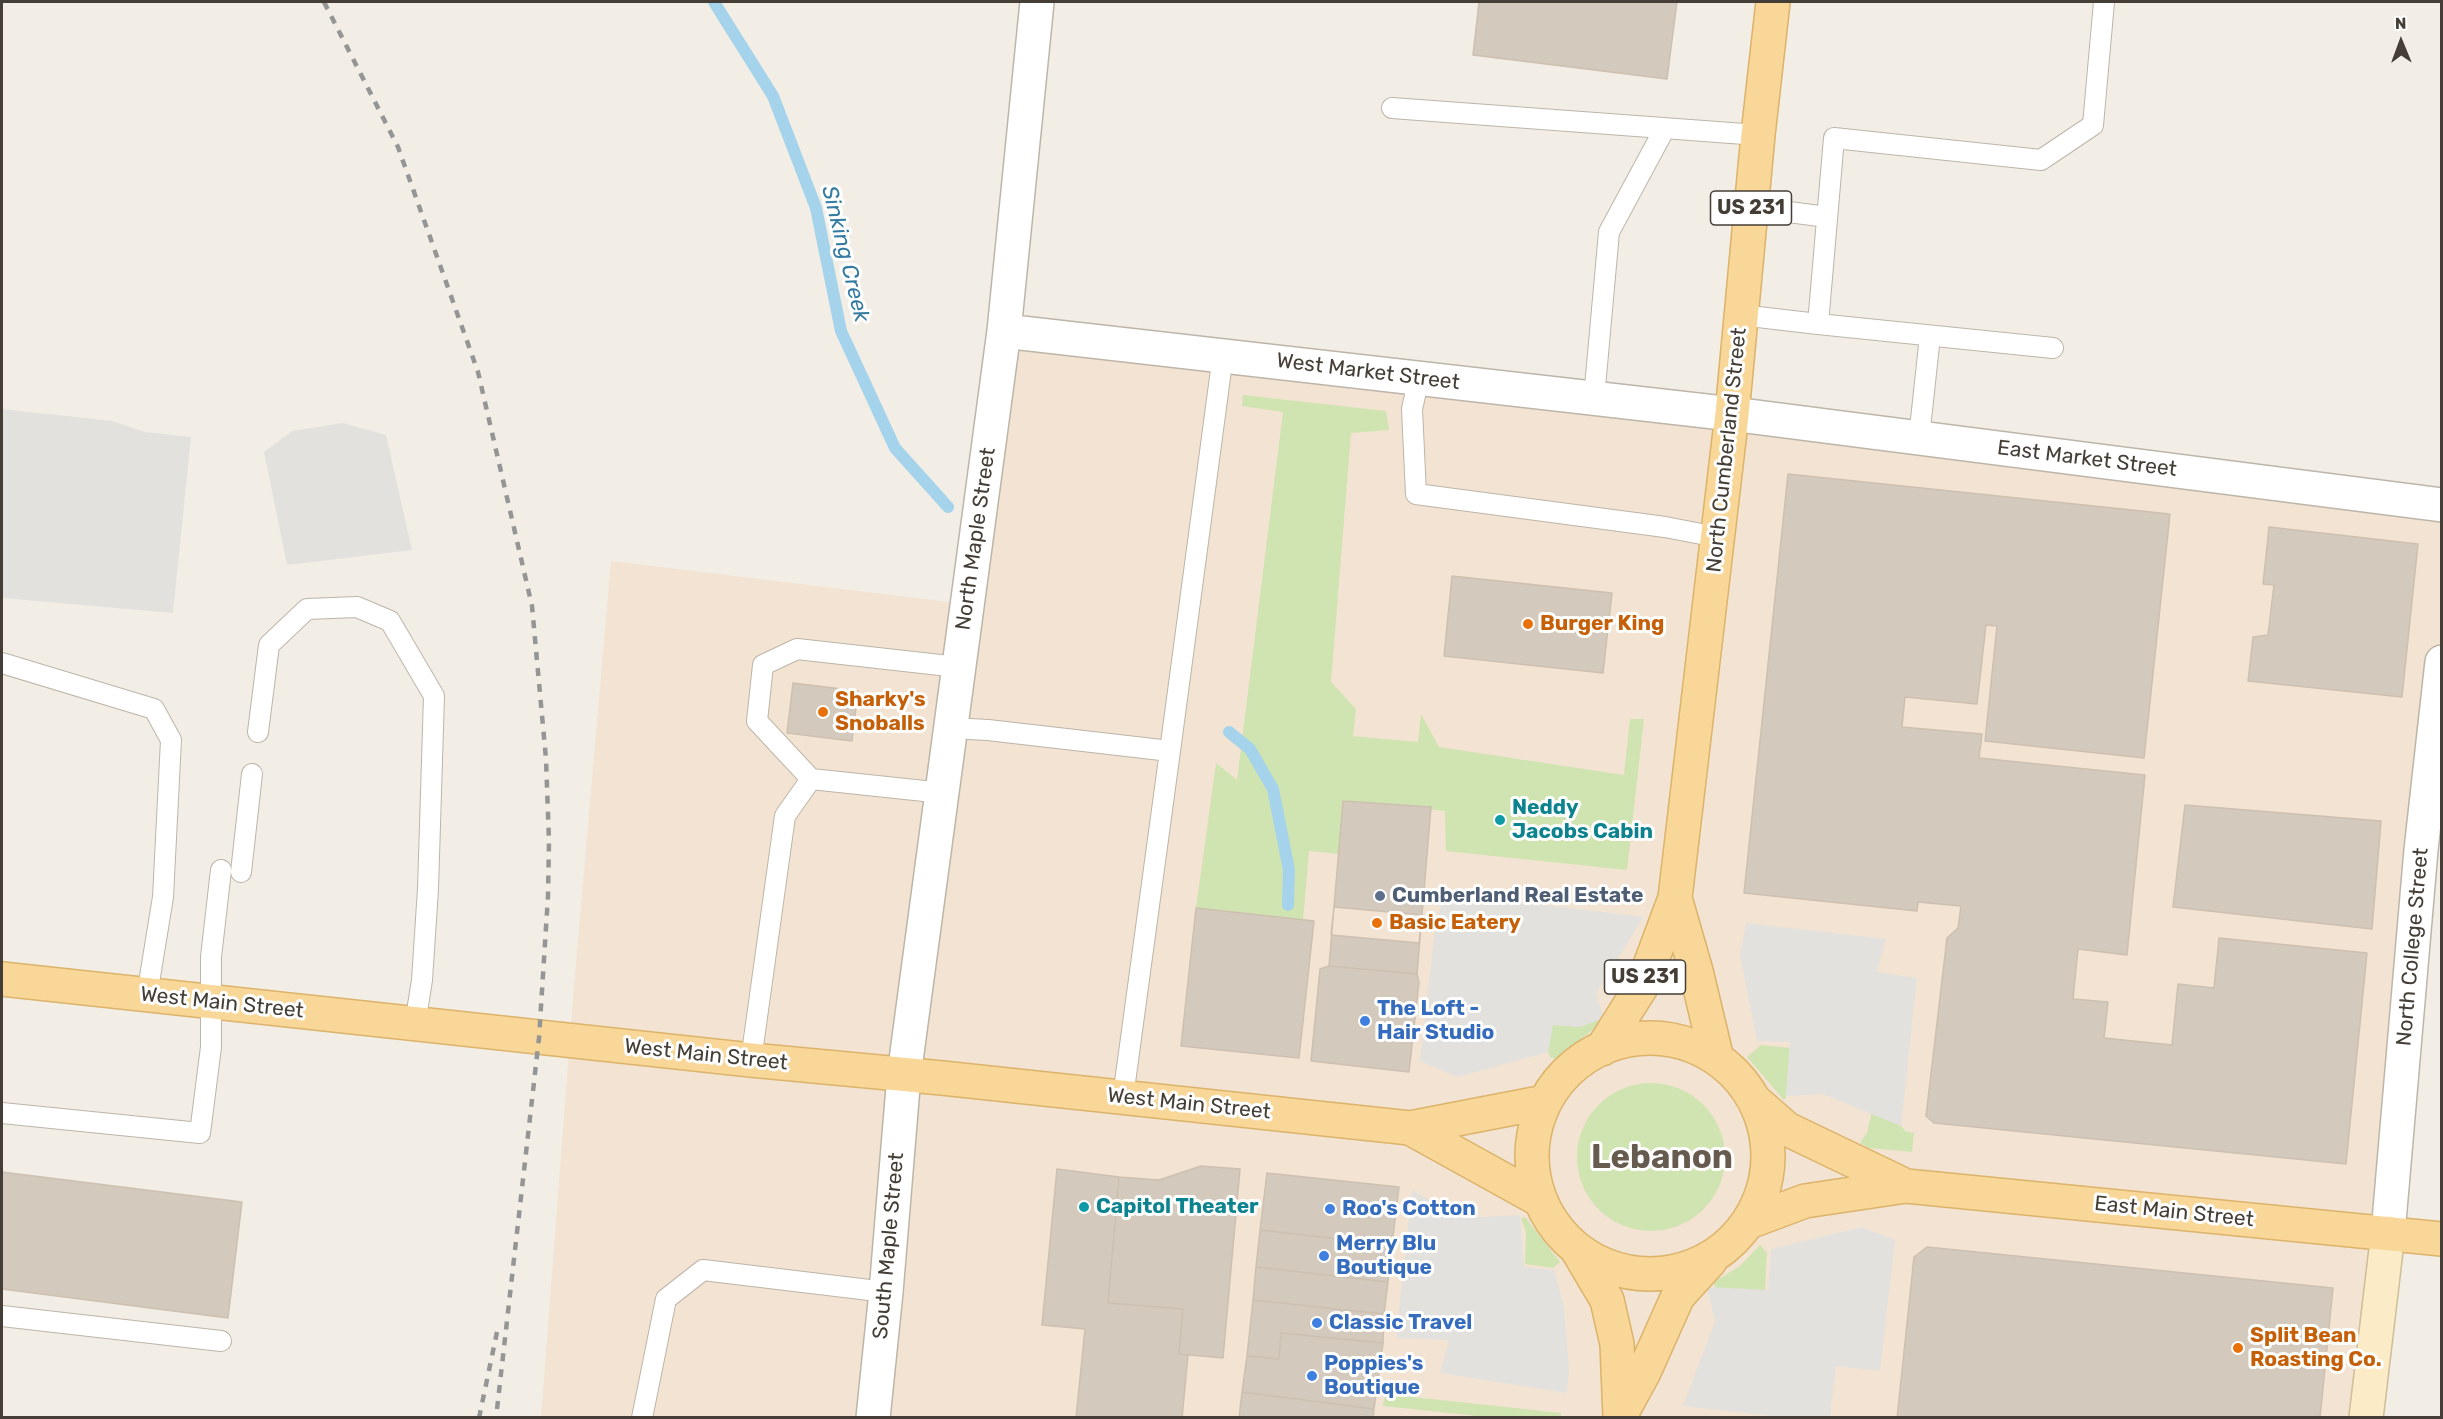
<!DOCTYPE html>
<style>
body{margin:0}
#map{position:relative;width:2443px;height:1419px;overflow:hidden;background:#f2eee6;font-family:Rubik,sans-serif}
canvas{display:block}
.frame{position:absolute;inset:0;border:3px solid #443e36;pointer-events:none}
.north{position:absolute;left:2371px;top:12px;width:60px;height:60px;-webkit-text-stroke:4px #fff;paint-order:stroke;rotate:359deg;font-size:16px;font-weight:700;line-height:24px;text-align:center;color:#443e36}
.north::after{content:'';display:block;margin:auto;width:21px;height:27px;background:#443e36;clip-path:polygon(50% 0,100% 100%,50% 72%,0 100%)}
</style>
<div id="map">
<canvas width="2443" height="1419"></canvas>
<div class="frame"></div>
<div class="north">N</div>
</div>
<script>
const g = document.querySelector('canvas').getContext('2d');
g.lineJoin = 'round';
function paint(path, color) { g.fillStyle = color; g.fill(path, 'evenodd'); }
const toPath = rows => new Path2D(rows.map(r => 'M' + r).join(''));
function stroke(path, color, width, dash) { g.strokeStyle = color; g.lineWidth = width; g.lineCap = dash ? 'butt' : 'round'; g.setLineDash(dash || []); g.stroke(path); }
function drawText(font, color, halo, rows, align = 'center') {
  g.font = font + ' Rubik,sans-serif'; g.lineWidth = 6; g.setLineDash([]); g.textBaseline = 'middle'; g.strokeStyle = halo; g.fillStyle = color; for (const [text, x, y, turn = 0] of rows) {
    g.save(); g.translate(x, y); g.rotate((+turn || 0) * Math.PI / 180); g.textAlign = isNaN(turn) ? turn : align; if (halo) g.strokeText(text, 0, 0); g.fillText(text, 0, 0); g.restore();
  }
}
paint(toPath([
 [1004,331,2441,506,2441,662,2366,1417,541,1418,573,998,611,561,966,604]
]), '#f3e3d2');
paint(toPath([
 [1243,395,1386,411,1389,430,1351,433,1331,682,1356,709,1353,736,1418,742,1421,714,1439,747,1624,775,1630,719,1644,719,1627,870,1446,851,1445,811,1343,801,1339,854,1309,851,1303,920,1196,908,1216,763,1237,780,1283,412,1242,406],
 [1598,1020,1599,1025,1556,1058,1551,1058,1548,1052,1552,1024,1579,1027],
 [1761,1045,1790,1048,1786,1098,1784,1100,1747,1057],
 '1577 1157a74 74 0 1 1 148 0a74 74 0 1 1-148 0Z',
 [1872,1112,1897,1120,1905,1131,1914,1133,1912,1152,1869,1148,1860,1143,1867,1133],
 [1525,1217,1560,1262,1553,1268,1525,1264,1526,1232,1521,1218],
 [1760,1245,1767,1253,1765,1290,1716,1290,1714,1282,1740,1266],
 [1385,1394,1561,1413,1561,1417,1487,1417,1383,1406]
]), '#d0e4b1');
paint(toPath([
 [2,409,112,421,145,432,191,437,173,613,2,598],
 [343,423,386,435,412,550,287,565,264,452,292,431],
 [1443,893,1643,917,1596,994,1604,1018,1579,1027,1553,1025,1548,1052,1457,1077,1420,1061,1434,939],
 [1746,923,1886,939,1877,972,1917,978,1901,1126,1823,1094,1786,1096,1790,1042,1757,1041,1740,955],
 [1412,1190,1462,1218,1520,1215,1524,1267,1554,1270,1564,1307,1569,1369,1567,1393,1440,1373,1449,1340,1396,1338],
 [1862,1227,1895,1240,1880,1371,1836,1366,1830,1417,1780,1417,1683,1406,1715,1322,1707,1287,1768,1290,1771,1249]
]), '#e3e1de');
stroke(toPath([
 [714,2,773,96,816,208,841,331,895,448,948,507],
 [1229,732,1250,749,1273,789,1289,870,1288,905]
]), '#a5d3eb', 12);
const building = toPath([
 [1479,2,1677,2,1667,79,1473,55,1479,2],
 [1788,474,2170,514,2144,758,1985,741,1997,626,1986,625,1977,704,1905,697,1902,727,1982,734,1979,758,2145,775,2127,955,2078,949,2073,999,2108,1002,2104,1038,2172,1045,2178,984,2214,988,2219,938,2367,953,2346,1164,1934,1123,1926,1116,1947,938,1958,928,1961,906,1918,902,1917,911,1744,893,1788,474],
 [2269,527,2418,544,2402,697,2248,681,2253,637,2268,635,2274,585,2263,584,2269,527],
 [1452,576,1612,593,1603,673,1444,656,1452,576],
 [793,683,858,691,852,741,787,733,793,683],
 [1343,801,1431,807,1417,974,1329,966,1343,801],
 [2185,805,2381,821,2372,929,2173,907,2185,805],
 [1334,907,1422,915,1419,943,1331,935,1334,907],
 [1196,908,1314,921,1299,1058,1181,1046,1196,908],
 [1329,966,1417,974,1419,982,1409,1072,1311,1061,1320,969,1329,966],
 [1201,1166,1240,1169,1223,1358,1179,1354,1183,1309,1108,1303,1119,1177,1159,1180,1201,1166],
 [1057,1169,1119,1177,1108,1303,1183,1309,1179,1354,1188,1355,1182,1418,1076,1418,1085,1329,1042,1325,1057,1169],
 [2,1172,242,1202,228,1318,2,1289,2,1172],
 [1267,1173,1399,1187,1392,1245,1260,1230,1267,1173],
 [1260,1230,1392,1245,1388,1282,1256,1267,1260,1230],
 [1927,1247,2333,1288,2320,1418,1897,1418,1914,1257,1927,1247],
 [1256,1267,1388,1282,1384,1314,1253,1300,1256,1267],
 [1253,1300,1384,1314,1383,1343,1281,1333,1279,1359,1247,1356,1253,1300],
 [1281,1333,1383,1343,1374,1409,1242,1392,1247,1356,1279,1359,1281,1333],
 [1242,1392,1374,1409,1373,1418,1239,1418,1242,1392]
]);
paint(building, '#d3c9bc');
stroke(building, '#cdc0b0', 1.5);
const service = toPath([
 [1392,108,1758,135],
 [1751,207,1827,217],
 [1741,315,1818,324,1834,138,2041,160,2093,125,2104,2],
 [1818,324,2053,348],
 [1419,378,1412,409,1416,494,1665,527,1717,537],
 [1594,398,1609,232,1665,128],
 [1919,438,1930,336],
 [2,663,154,709,171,740,163,897,147,995],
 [951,728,988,730,1170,751,1223,355],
 [258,732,269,645,307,609,357,607,390,621,434,696,428,889,422,980,415,1024],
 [811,779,757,721,763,665,797,649,958,667],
 [241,872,252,774],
 [751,1060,785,816,811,779,943,793],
 [1123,1097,1170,751],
 [2,1113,200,1133,211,1047,211,957,221,870],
 [2,1316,221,1341],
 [642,1418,666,1299,703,1270,886,1292]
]);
const minor = toPath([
 [1004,331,1732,414,2442,505],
 [904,1075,1004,331,1037,2],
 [2388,1233,2421,850,2442,662]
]);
const tertiary = toPath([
 [873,1418,886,1292,904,1075]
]);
const secondary = toPath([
 [2366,1418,2388,1233]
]);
const primary = toPath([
 [1675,898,1696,971,1717,1059],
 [2,979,751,1060,942,1078,1410,1128,1545,1102],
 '1532 1156a118 118 0 1 1 236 0a118 118 0 1 1-236 0Z',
 [1602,1049,1643,984,1675,898,1732,414,1758,135,1773,2],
 [1755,1101,1787,1129,1906,1186],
 [1410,1128,1540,1200],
 [1749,1222,1805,1201,1906,1186,2442,1239],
 [1578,1251,1607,1300,1617,1344,1620,1417],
 [1620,1416,1644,1372,1678,1296,1710,1261]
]);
stroke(service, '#bdb5a9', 22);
stroke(minor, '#bdb5a9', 36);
stroke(tertiary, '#bdb5a9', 36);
stroke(secondary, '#cfbe98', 36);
stroke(primary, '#dcb36a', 36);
stroke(service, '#fff', 20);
stroke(minor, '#fff', 33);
stroke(tertiary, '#fff', 33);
stroke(secondary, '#fbebc7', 33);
stroke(primary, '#f8d799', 33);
stroke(toPath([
 [324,2,398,147,478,372,532,606,546,759,549,841,548,896,539,1038,496,1418],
 [479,1418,497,1332]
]), '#959595', 4.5, [8, 8]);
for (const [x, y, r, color] of [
 [1528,624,6,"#e8710a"],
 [823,712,6,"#e8710a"],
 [1500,820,6,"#0f9aa8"],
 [1380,896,6,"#5c6f8a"],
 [1377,923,6,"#e8710a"],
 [1365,1021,6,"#3f7fe0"],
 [1084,1207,6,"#0f9aa8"],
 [1330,1209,6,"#3f7fe0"],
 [1324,1256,6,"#3f7fe0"],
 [1317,1323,6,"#3f7fe0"],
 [2238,1348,6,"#e8710a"],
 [1312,1376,6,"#3f7fe0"]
]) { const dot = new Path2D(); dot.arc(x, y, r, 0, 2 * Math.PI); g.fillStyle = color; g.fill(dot); stroke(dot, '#fff', 2); }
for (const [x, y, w] of [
 [1751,208,81],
 [1645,977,81]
]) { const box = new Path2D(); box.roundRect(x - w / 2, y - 17, w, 34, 4.5); g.fillStyle = '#fff'; g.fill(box); stroke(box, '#443e36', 1.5); }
drawText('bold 20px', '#443e36', null, [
 ["US 231",1751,208],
 ["US 231",1645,977]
]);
drawText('21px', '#443e36', '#fff', [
 ["West Market Street",1368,372,7],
 ["North Cumberland Street",1727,450,-84],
 ["East Market Street",2087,459,7],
 ["North Maple Street",976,539,-82],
 ["North College Street",2413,947,-85],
 ["West Main Street",222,1003,6],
 ["West Main Street",706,1055,6],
 ["West Main Street",1189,1104,6],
 ["East Main Street",2174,1212,6],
 ["South Maple Street",889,1246,-85]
]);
drawText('bold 21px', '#c56008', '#fff', [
 ["Burger King",1540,624],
 ["Sharky's",835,700],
 ["Snoballs",835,724],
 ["Basic Eatery",1389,923],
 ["Split Bean",2250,1336],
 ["Roasting Co.",2250,1360]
], 'left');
drawText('bold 21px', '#0d838f', '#fff', [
 ["Neddy",1512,808],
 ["Jacobs Cabin",1512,832],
 ["Capitol Theater",1096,1207]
], 'left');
drawText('bold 21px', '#4e5e75', '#fff', [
 ["Cumberland Real Estate",1392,896]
], 'left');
drawText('bold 21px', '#366cbe', '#fff', [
 ["The Loft -",1377,1009],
 ["Hair Studio",1377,1033],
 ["Roo's Cotton",1342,1209],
 ["Merry Blu",1336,1244],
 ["Boutique",1336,1268],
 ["Classic Travel",1329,1323],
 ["Poppies's",1324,1364],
 ["Boutique",1324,1388]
], 'left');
drawText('italic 22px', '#347aa1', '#fff', [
 ["Sinking Creek",845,254,76]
]);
drawText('bold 33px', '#665b4e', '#fff', [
 ["Lebanon",1662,1158]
]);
</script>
